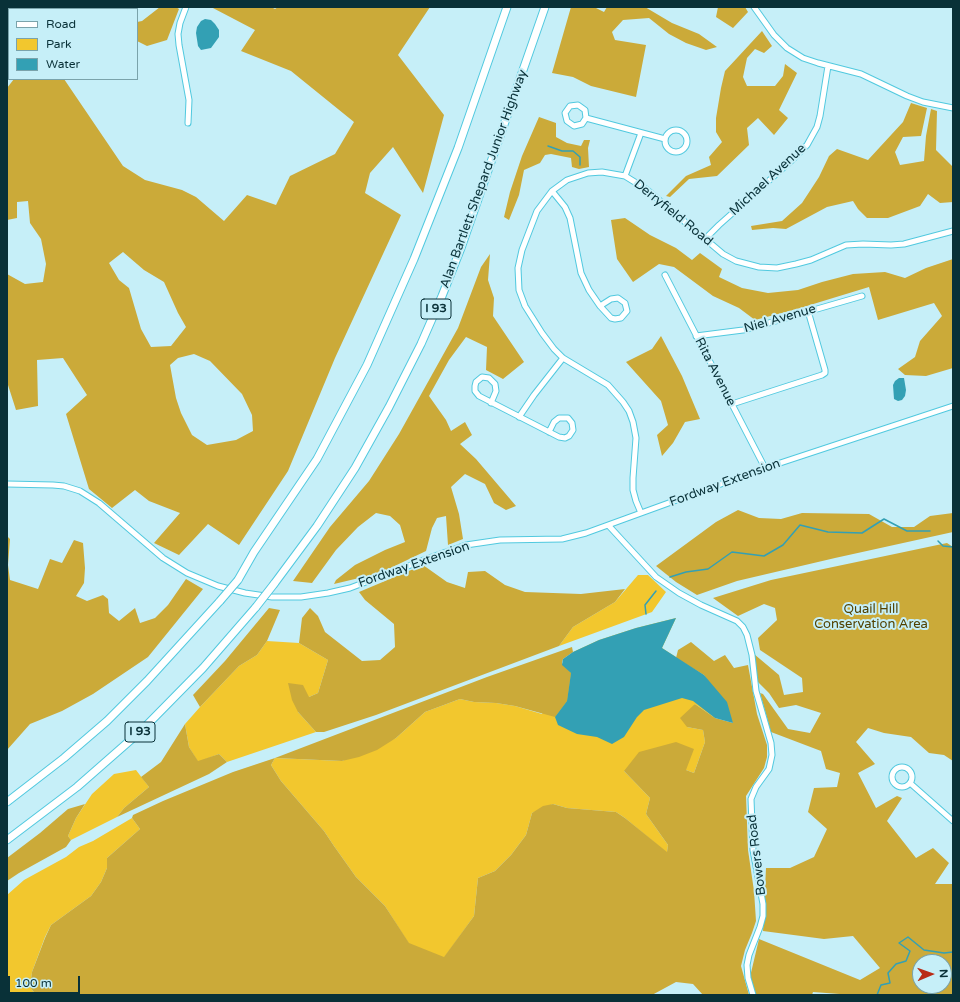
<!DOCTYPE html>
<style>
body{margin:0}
#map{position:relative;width:960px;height:1002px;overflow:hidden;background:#c6eff8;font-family:"Varela Round",sans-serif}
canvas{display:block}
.frame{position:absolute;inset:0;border:8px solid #093138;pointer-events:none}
.legend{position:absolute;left:8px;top:8px;width:130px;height:72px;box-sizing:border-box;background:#c6eff8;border:1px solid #7aa3ab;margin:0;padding:5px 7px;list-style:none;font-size:12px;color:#093138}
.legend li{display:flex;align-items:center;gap:8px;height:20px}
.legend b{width:20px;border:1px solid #7aa3ab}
.north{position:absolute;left:912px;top:954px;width:40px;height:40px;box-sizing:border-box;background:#c6eff8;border:1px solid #7aa3ab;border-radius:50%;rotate:88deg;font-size:11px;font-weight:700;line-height:16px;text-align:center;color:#093138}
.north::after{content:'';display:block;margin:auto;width:14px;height:18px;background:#b92c16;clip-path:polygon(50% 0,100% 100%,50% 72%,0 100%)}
.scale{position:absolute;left:8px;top:976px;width:72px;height:18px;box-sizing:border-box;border:2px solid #093138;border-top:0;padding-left:5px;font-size:12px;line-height:14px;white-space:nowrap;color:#093138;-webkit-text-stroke:3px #c6eff8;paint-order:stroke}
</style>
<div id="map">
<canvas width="960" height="1002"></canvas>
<div class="frame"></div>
<ul class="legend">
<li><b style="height:5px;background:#fff"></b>Road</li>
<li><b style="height:11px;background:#f2c72e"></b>Park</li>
<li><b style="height:11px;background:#33a0b4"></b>Water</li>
</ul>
<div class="north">N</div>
<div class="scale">100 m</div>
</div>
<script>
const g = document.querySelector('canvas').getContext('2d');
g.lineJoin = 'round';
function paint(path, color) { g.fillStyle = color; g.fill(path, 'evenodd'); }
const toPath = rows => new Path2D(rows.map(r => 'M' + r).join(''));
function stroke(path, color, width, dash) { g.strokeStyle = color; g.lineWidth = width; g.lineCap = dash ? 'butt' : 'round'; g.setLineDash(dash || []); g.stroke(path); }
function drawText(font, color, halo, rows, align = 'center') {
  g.font = font + ' "Varela Round",sans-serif'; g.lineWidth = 4; g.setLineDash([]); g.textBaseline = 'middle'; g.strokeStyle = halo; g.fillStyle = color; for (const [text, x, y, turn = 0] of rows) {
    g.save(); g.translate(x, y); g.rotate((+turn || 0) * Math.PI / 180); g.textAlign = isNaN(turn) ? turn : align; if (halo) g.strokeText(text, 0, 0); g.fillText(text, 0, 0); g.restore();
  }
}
paint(toPath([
 [638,575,648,575,666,592,652,612,559,646,573,627,615,602],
 [676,618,662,648,704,675,715,718,695,704,687,727,703,730,705,742,694,773,686,770,624,771,650,798,646,814,668,845,667,853,625,818,616,812,567,808,553,804,532,813,526,835,511,855,495,871,478,878,474,916,444,958,409,944,385,906,356,877,334,846,324,831,281,781,271,765,275,758,342,761,396,738,425,712,460,699,474,702,496,703,515,706,542,714,562,665,573,652,599,640,636,628],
 [267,641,299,643,328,660,318,693,309,697,298,712,316,732,227,762,219,754,198,762,189,747,185,724,200,707,239,666,257,655],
 [136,770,149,787,124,808,117,817,71,840,68,836,76,818,92,794,114,774],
 [132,818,140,829,107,858,107,868,101,882,91,896,51,925,45,937,32,972,30,987,36,995,7,995,7,895,24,880,66,857,79,847,93,841]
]), '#f2c72e');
paint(toPath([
 [7,7,33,7,33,9,9,9,9,52,7,50],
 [160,7,176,7,179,9,167,40,147,46,137,41,137,22,142,21],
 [211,7,271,7,275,9,278,7,430,7,398,55,444,115,423,193,393,147,370,173,365,193,401,215,335,358,288,471,239,545,208,524,179,555,154,543,180,513,149,501,135,490,112,508,89,489,66,414,87,395,63,358,37,360,38,406,16,410,8,385,7,384,7,274,25,284,43,282,46,264,41,239,30,223,28,201,17,202,17,218,7,220,7,88,14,79,64,79,123,166,145,180,182,190,196,197,224,221,247,195,276,205,290,176,335,154,354,122,291,71,241,51,255,30],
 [123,252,144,270,164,282,178,313,186,327,171,346,151,347,141,329,129,288,119,280,109,263],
 [194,354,210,361,242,394,252,415,253,431,236,440,207,445,192,435,181,413,176,398,170,365,178,358],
 [571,7,594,7,604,12,607,7,645,7,672,23,699,34,717,47,706,50,686,43,669,34,649,18,623,20,612,32,615,40,646,45,636,97,591,86,573,77,552,73],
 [718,7,745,7,748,12,733,28,716,17],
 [762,31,772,46,764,53,755,49,747,58,743,77,747,86,775,86,783,76,785,64,797,73,779,110,788,118,774,135,758,118,747,128,749,145,717,176,689,179,670,197,666,196,686,176,711,165,709,157,722,142,716,132,716,118,721,88,725,71],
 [911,103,927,108,921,136,903,137,895,152,900,165,924,161,926,136,931,109,937,111,936,150,953,167,953,202,940,203,928,194,920,206,888,218,867,218,858,209,853,201,827,207,786,229,773,228,752,230,751,226,782,221,802,203,819,177,829,156,837,149,868,160,903,122],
 [539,117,556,123,556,137,567,143,581,146,584,140,590,140,588,148,589,167,579,169,572,167,571,158,551,154,545,155,540,163,524,170,519,195,509,220,504,217,510,192,522,156],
 [625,218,650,235,676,248,692,260,700,253,722,269,719,277,742,288,768,293,798,290,822,282,853,274,885,272,905,278,926,268,953,259,953,368,926,376,905,375,898,369,915,357,920,341,942,316,934,303,878,320,869,287,797,309,755,320,739,308,713,296,674,267,659,264,633,282,617,259,611,220],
 [490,254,488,280,494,298,493,316,524,362,503,379,486,370,487,347,466,337,449,360,429,396,446,420,451,431,465,422,472,435,460,444,476,459,516,506,506,510,494,503,485,484,465,474,451,487,459,514,463,539,448,545,446,516,437,518,432,528,426,551,380,573,334,584,336,580,355,565,385,550,405,542,400,525,390,516,376,513,358,527,336,550,312,583,293,581,330,527,369,481,399,434,458,328,481,267],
 [661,336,682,376,700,419,685,422,673,443,662,456,657,435,668,425,661,401,626,362,652,349],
 [738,510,759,518,781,519,802,513,869,514,892,527,914,527,930,516,953,513,953,532,835,558,737,581,697,595,676,582,656,566,716,522],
 [7,536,10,539,8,565,10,580,38,589,50,559,62,563,74,540,83,543,85,568,84,583,76,596,87,601,103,595,108,599,109,613,119,621,135,608,140,623,155,618,168,605,186,579,203,589,148,657,93,694,62,711,30,724,7,750],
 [947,543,953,547,953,761,944,755,929,753,911,737,884,733,868,728,856,742,875,764,858,773,876,808,897,796,902,798,887,821,916,858,933,848,949,863,935,884,953,884,953,995,853,995,813,992,812,995,755,995,750,977,759,939,860,980,880,968,853,936,824,939,763,931,766,868,790,868,814,857,827,829,808,812,814,788,837,787,840,773,826,769,821,751,771,732,760,693,763,694,788,729,810,733,821,713,796,705,779,708,769,693,758,682,754,654,779,675,784,695,803,692,802,678,760,650,758,638,777,620,775,608,764,604,738,616,713,598,771,580],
 [920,962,944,962,944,986,920,986],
 [423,565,447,582,465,588,468,572,485,571,505,585,525,592,581,594,625,589,615,602,573,627,559,646,376,715,324,732,316,732,298,712,292,700,288,683,303,685,309,697,318,693,328,660,299,643,302,618,310,608,318,616,325,632,362,661,380,660,395,647,394,624,365,600,359,592],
 [269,608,280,610,267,641,257,655,239,666,200,707,193,695,225,661],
 [691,642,714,661,725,655,734,668,748,665,757,714,767,745,767,757,764,768,746,796,748,850,754,891,756,921,752,933,745,950,741,966,749,995,703,995,693,984,676,982,652,995,36,995,30,987,32,972,45,938,51,925,91,896,101,882,107,868,107,858,140,829,132,818,133,815,163,801,233,772,275,758,487,677,572,647,573,652,563,659,562,663,571,673,567,701,555,717,515,706,496,703,474,702,460,699,425,712,396,738,377,750,359,757,342,761,275,758,271,765,281,781,324,831,334,846,356,877,385,906,409,943,444,957,474,916,478,878,495,871,511,855,526,835,532,813,543,806,553,804,567,808,616,812,625,818,667,852,668,845,646,814,650,798,624,771,639,752,676,742,694,749,686,770,694,773,705,742,703,730,687,727,680,718,695,704,715,718,733,723,704,675,676,658,678,650],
 [185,724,189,747,198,761,219,754,227,762,209,774,117,817,124,808,149,787,141,777,161,762],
 [85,804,76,818,68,836,71,840,66,847,19,873,7,881,7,858,40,833,68,809]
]), '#cbaa39');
paint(toPath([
 [205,19,211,20,215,24,219,30,219,37,211,48,201,50,198,46,196,33,197,27,201,21],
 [899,378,904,378,906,390,905,396,902,400,898,401,894,399,893,385,895,381],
 [676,618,662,648,704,675,727,702,733,723,715,718,693,701,682,698,644,710,637,717,624,737,612,744,597,737,577,734,558,725,555,717,567,701,571,673,562,665,563,659,573,652,599,640,636,628]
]), '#33a0b4');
stroke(toPath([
 [548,146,562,151,573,151,580,157,580,165],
 [938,541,943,546,953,547],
 [670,577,686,572,708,569,732,552,764,556,783,545,800,525,828,532,862,533,884,519,907,531,930,531],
 [646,614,645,605,656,591],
 [877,995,881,985,890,983,888,973,896,964,906,961,910,951,899,943,908,937,924,950,944,953,953,952]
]), '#33a0b4', 1.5);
const minor = toPath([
 [64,7,64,9],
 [186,7,180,23,178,34,179,45,189,100,188,123],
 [754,7,774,35,787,48,803,58,818,63,861,74,907,96,923,102,953,108],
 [42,9,42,7],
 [586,118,582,124,574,126,567,121,565,113,570,106,578,105,585,110,586,118,665,139],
 '665 141a11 11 0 1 1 22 0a11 11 0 1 1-22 0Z',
 [625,176,641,133],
 [552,191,565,207,570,218,581,273,589,290,600,306,611,318,615,319,621,318,627,311,625,303,618,298,611,299,600,306],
 [705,239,719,225,791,161,807,145,817,127,820,116,828,66],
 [665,275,765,468],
 [696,336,743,330,755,327,862,296],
 [491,403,496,391,495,384,489,378,482,377,476,382,475,386,475,391,479,396,559,437,565,438,569,436,573,430,572,423,568,418,559,418,554,422,549,432],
 [732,404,822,375,825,373,825,370,808,311],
 [519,417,534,395,563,358],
 [7,484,53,485,64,486,80,491,99,503,163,558,187,573,218,586,245,593,272,597,301,597,328,593,350,588,429,558,466,545,500,540,562,539,586,533,765,468,953,406],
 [641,513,636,501,633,490,633,478,636,438,633,422,629,411,623,402,608,385,563,358,554,349,542,333,525,306,519,290,518,268,522,250,537,211,552,191,567,180,588,173,602,172,625,176,646,189,723,254,736,261,759,267,777,268,796,264,811,260,846,245,863,244,891,245,904,244,953,231],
 [609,526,656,577,679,593,701,605,737,621,743,627,747,635,752,655,756,691,771,743,772,755,769,769,756,787,751,799,753,850,763,904,763,916,760,927,749,955,747,965,748,978,753,995],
 '892 777a10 10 0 1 1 20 0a10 10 0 1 1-20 0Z',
 [910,783,953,821]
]);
const highway = toPath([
 [238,580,254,552,317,459,367,365,414,259,458,148,507,7],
 [274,584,317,526,355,468,389,407,421,344,442,296,461,248,545,7],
 [7,802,64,758,107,721,147,681,220,601],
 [7,840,77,787,142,730,203,668,256,607]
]);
stroke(minor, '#51c9df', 7);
stroke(highway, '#51c9df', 9);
stroke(minor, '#fff', 5);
stroke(highway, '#fff', 7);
const highwayBridge = toPath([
 [220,601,238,580],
 [256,607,274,584]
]);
stroke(highwayBridge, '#51c9df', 9, []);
stroke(highwayBridge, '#fff', 7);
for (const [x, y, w] of [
 [436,309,30],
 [140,732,30]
]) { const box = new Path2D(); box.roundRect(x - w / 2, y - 10, w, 20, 3); g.fillStyle = '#c6eff8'; g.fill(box); stroke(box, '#093138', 1); }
drawText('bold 12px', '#093138', null, [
 ["I 93",436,309],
 ["I 93",140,732]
]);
drawText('13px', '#093138', '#c6eff8', [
 ["Alan Bartlett Shepard Junior Highway",484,179,-70],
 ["Michael Avenue",768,180,-43],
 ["Derryfield Road",673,213,39],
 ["Niel Avenue",780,319,-16],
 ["Rita Avenue",715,372,63],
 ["Fordway Extension",725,483,-20],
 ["Fordway Extension",414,565,-19],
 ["Bowers Road",757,855,-97]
]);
drawText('13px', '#524100', '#c6eff8', [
 ["Quail Hill",871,610],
 ["Conservation Area",871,625]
]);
</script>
